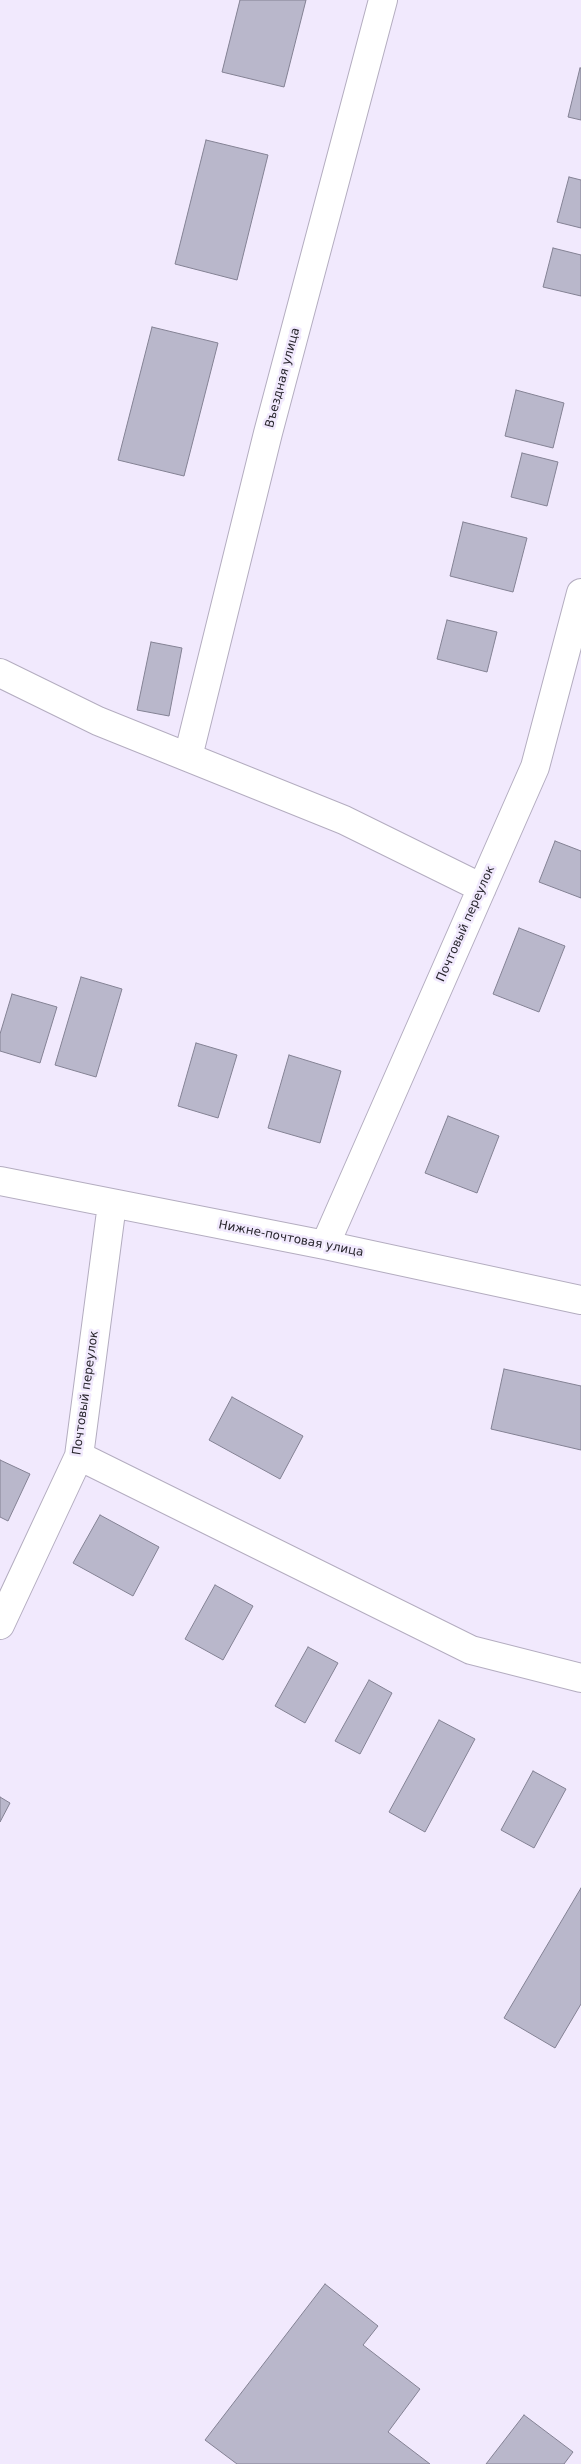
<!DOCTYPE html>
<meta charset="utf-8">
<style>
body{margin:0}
canvas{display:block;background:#f1e9fd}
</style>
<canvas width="581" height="2464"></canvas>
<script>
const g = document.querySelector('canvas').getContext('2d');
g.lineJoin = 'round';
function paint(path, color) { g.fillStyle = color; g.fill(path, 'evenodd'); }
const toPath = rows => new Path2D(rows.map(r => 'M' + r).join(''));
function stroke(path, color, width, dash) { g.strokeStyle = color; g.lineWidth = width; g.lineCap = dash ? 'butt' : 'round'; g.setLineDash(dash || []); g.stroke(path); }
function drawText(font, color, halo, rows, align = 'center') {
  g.font = font + ' "DejaVu Sans",sans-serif'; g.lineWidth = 5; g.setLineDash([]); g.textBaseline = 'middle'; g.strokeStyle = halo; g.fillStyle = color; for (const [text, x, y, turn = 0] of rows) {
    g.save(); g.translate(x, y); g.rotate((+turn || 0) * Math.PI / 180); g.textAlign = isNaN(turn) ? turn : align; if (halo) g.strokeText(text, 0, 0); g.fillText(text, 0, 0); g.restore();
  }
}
const building = toPath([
 [240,0,306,0,284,87,222,72,240,0],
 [580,68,581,68,581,120,568,117,580,68],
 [206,140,268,155,237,280,175,264,206,140],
 [569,177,581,180,581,228,557,222,569,177],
 [553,248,581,255,581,296,543,287,553,248],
 [152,327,218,343,184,476,118,460,152,327],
 [516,390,564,403,553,448,505,436,516,390],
 [522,453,558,462,547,506,511,497,522,453],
 [463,522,527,538,513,592,450,576,463,522],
 [447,620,497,632,487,672,437,659,447,620],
 [151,642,182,648,169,716,137,710,151,642],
 [555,841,581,851,581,898,539,882,555,841],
 [519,928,565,946,539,1012,493,994,519,928],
 [81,977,122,989,96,1077,55,1065,81,977],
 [12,994,57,1007,40,1063,0,1051,0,1034,12,994],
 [196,1043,237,1055,218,1118,178,1106,196,1043],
 [289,1055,341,1071,320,1143,268,1128,289,1055],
 [448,1116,499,1136,477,1193,425,1173,448,1116],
 [504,1369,581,1386,581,1450,491,1429,504,1369],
 [232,1397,303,1436,280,1479,209,1440,232,1397],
 [0,1460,30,1474,8,1521,0,1517,0,1460],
 [100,1515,159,1547,133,1596,73,1563,100,1515],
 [215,1585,253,1606,223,1660,185,1639,215,1585],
 [308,1647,338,1663,305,1723,275,1706,308,1647],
 [369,1680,392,1693,360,1754,335,1741,369,1680],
 [439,1720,475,1739,425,1832,389,1812,439,1720],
 [533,1771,566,1789,534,1848,501,1830,533,1771],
 [0,1797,10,1803,0,1822,0,1797],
 [581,1888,581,2004,555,2048,504,2018,581,1888],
 [325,2284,378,2326,363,2345,420,2389,388,2432,430,2464,237,2464,205,2440,325,2284],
 [524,2415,573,2452,564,2464,486,2464,524,2415]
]);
paint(building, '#b9b7cb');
stroke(building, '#848294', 1);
const minor = toPath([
 [0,673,98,721,344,820,482,888],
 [188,757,268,433,383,0],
 [0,1181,325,1245,581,1300],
 [325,1245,535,767,581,593],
 [79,1456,471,1650,581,1678],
 [0,1625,79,1456,112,1204]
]);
stroke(minor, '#b4adc0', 30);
stroke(minor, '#fff', 28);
drawText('12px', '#27252c', '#f1e9fd', [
 ["Въездная улица",283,378,-75],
 ["Почтовый переулок",466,924,-66],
 ["Нижне-почтовая улица",291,1239,11],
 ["Почтовый переулок",86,1393,-82]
]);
</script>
